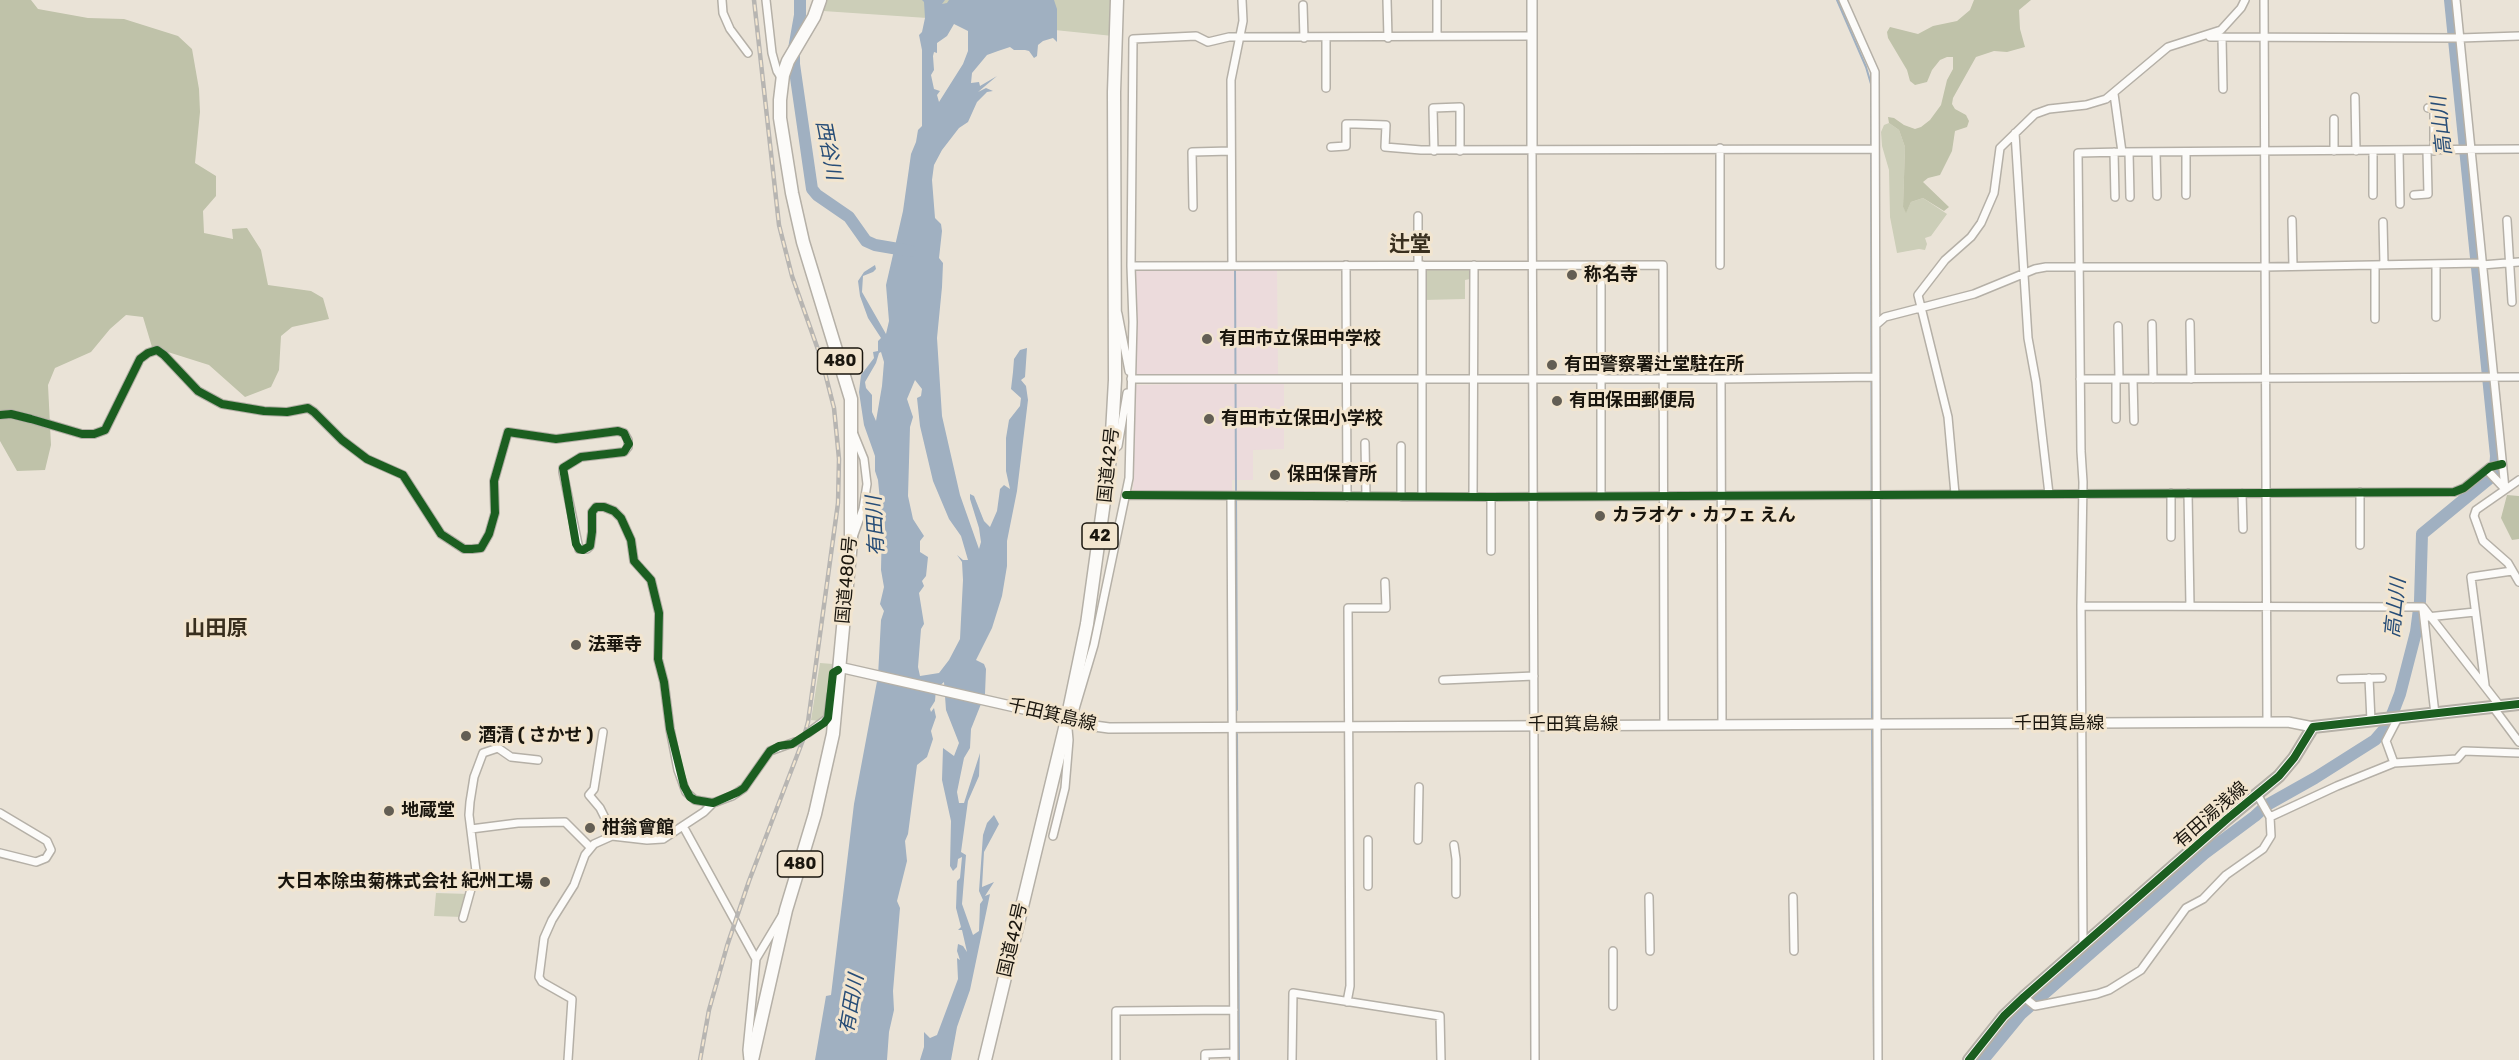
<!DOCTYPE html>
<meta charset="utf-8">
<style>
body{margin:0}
canvas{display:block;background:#eae3d7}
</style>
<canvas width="2519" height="1060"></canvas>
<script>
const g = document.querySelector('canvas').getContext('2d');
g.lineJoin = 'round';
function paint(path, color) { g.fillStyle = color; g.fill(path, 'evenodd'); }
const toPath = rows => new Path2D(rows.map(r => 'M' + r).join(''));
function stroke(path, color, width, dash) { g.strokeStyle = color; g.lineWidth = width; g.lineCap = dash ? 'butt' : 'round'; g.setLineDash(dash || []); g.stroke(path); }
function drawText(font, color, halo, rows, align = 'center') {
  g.font = font + ' Rubik,"Noto Sans JP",sans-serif'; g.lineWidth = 6; g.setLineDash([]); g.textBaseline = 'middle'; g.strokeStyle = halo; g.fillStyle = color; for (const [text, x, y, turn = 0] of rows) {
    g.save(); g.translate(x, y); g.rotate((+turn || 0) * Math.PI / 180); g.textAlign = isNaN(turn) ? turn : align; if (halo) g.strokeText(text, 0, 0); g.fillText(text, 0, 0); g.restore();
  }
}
paint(toPath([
 [1277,268,1278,376,1141,376,1136,374,1135,269],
 [1284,382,1284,449,1253,450,1253,480,1232,480,1232,492,1133,493,1136,385]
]), '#ecdbdc');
paint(toPath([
 [826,0,1115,0,1113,36,957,20,823,11],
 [1889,123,1899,130,1905,147,1903,207,1906,212,1911,202,1923,198,1947,214,1931,236,1925,238,1927,244,1925,250,1919,249,1897,253,1890,217,1889,170,1882,146,1881,132,1884,125],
 [1425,267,1470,268,1470,279,1465,280,1465,299,1423,300],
 [820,663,833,664,828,709,824,718,818,721,811,720],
 [436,893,469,894,462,917,434,916]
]), '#ccceb8');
paint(toPath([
 [0,0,31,0,38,9,88,18,124,19,178,36,192,49,199,89,200,112,195,163,216,176,216,196,203,211,204,233,233,239,232,229,247,228,261,250,268,285,311,291,323,298,329,319,292,327,281,336,279,370,271,387,245,397,209,365,152,347,143,317,126,315,110,329,91,352,55,368,48,385,51,445,45,470,17,471,0,441],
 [1974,0,2031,0,2019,10,2020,29,2025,47,2007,52,1994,51,1976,57,1953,98,1952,104,1955,109,1966,115,1969,121,1967,127,1955,131,1952,151,1940,175,1928,178,1923,182,1949,207,1944,211,1923,198,1911,202,1906,213,1903,207,1905,147,1899,130,1889,123,1888,117,1894,118,1904,125,1915,129,1921,127,1930,120,1941,105,1947,80,1953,69,1953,57,1947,57,1940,60,1932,70,1927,82,1915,85,1910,81,1907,70,1888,38,1887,32,1890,27,1918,34,1933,26,1957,21,1970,10],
 [2507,495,2519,496,2519,539,2512,540,2501,518]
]), '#bfc2a9');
paint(toPath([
 [922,0,945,0,942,4,947,3,949,0,1054,0,1057,9,1057,42,1053,38,1043,41,1038,45,1037,56,1034,58,1029,51,1025,50,1014,50,1010,47,998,51,987,55,972,73,971,83,979,82,980,86,997,76,978,92,986,88,993,91,987,92,977,102,968,122,959,128,942,150,934,165,932,180,935,218,941,224,942,231,939,258,943,263,942,287,937,338,942,416,960,495,979,549,981,542,979,528,970,499,970,494,974,496,984,521,990,527,997,511,1000,489,1004,485,1010,489,1006,471,1006,438,1009,420,1020,406,1021,398,1011,389,1013,372,1014,359,1020,350,1027,348,1025,377,1021,380,1026,386,1028,400,1017,491,1007,541,1007,566,1002,596,992,628,976,660,984,664,986,669,985,694,971,729,970,748,964,758,957,792,959,803,964,803,980,753,979,776,968,801,961,852,966,855,962,904,973,935,979,931,980,904,983,900,979,891,983,835,987,823,994,815,999,824,984,852,982,887,994,882,985,896,990,894,970,990,957,1027,951,1060,920,1060,924,1047,924,1032,930,1038,937,1035,958,979,957,958,960,960,957,951,958,944,963,946,967,952,962,930,958,930,961,927,956,908,957,881,960,878,962,857,958,859,957,867,953,871,950,866,951,821,942,780,943,748,954,756,959,743,946,710,944,682,936,689,935,701,930,709,931,712,934,708,936,717,931,731,933,739,927,757,917,765,908,834,905,841,907,861,897,901,900,908,893,991,894,1010,889,1032,887,1060,815,1060,826,996,831,995,854,804,878,676,881,620,884,611,880,604,884,587,881,570,882,521,878,480,875,471,875,456,864,425,859,392,861,375,874,358,873,352,878,351,878,341,881,338,868,318,860,296,858,281,864,272,875,265,876,269,873,272,863,276,862,292,886,334,889,321,886,285,903,211,911,154,916,142,918,130,922,126,922,50,919,35,922,32,925,18,924,2],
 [954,24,968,31,968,51,963,64,939,102,937,95,940,91,934,89,931,75,934,70,933,56,934,52,937,53,937,43,947,36],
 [881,352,884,362,882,386,876,421,872,412,872,395,866,388,865,382,876,363,879,353],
 [915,380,922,389,921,396,917,398,920,426,933,481,949,519,961,536,968,560,963,560,957,555,962,562,963,580,960,639,949,660,939,673,920,676,918,667,921,629,924,624,919,593,924,586,922,581,926,576,928,557,920,552,920,541,924,536,913,519,908,496,910,427,913,417,907,399]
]), '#a0b0c1');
stroke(toPath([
 [1246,0,1246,18],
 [1837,0,1866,67,1871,84,1872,723],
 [1235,77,1235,260],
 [1235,269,1237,710],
 [1872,728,1874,1060],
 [1237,734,1239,1060]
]), '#a0b0c1', 2);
stroke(toPath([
 [800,0,800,15,794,49,794,64,812,189,817,195,849,217,866,241,875,245,910,251],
 [1983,1060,2021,1014,2204,854,2255,816,2267,805,2315,778,2375,740,2388,725,2400,694,2416,632,2420,601,2422,534,2490,478,2495,469,2496,456,2450,0]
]), '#a0b0c1', 12);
stroke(toPath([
 [795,742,808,733]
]), '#cbc4b9', 7, [7, 3.5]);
const street = toPath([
 [722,0,723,13,730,29,748,53],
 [766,0,772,53,777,71,782,79],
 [1387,0,1388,38],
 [1437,0,1437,36],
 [1843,0,1875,72,1878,1060],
 [2264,0,2267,722],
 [2456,0,2505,489,2487,470],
 [1303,5,1304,38],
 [2210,37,2460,38,2519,36],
 [2222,37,2223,89],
 [1326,38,1326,88],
 [2355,97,2356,151],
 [2428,108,2434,108,2434,151],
 [2334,119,2334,151],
 [2015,133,2028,338,2036,382,2049,494],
 [1331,147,1346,146,1346,124,1356,124,1386,125,1385,147,1421,150,1874,149],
 [1720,148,1720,265],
 [1532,150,1535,1060],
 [1434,151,1433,108,1460,107,1460,151],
 [2373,151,2373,195],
 [2399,151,2400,204],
 [2114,152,2115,197],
 [2122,152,2519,149],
 [2129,152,2130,197],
 [2156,152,2157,196],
 [2186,152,2186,195],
 [2414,195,2428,194,2427,151],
 [1193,207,1192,152,1231,151],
 [1418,216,1418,265],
 [2292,220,2293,266],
 [2507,220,2512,302],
 [2383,222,2384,265],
 [1346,265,1347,497],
 [1422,265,1422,496],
 [1601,265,1601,495],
 [2375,265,2375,319],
 [2436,265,2436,317],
 [2482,265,2519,262],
 [1131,266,1663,265,1664,725],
 [1232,266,1231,80,1243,21,1242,0],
 [1118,314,1129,371],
 [2190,323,2191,379],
 [1877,324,1885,317,1974,294,2035,269,2046,267,2264,267,2482,263],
 [2152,324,2153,379],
 [2118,326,2119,379],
 [1131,379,1721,379,1876,377],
 [1721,379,1722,725],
 [2080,379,2519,377],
 [2133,379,2134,421],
 [0,415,11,414,31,419,82,434,94,434,105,430,140,359,148,353,157,350,164,355,198,391,222,404,264,411,287,412,308,408,314,412,342,440,367,459,403,475,441,534,464,549,472,549,481,548,489,534,495,513,494,481,508,432,556,439,618,431,624,433,628,440,628,447,624,452,581,457,563,468,563,472,579,549,587,549,590,546,592,532,592,512,596,507,604,507,614,511,621,518,631,540,634,561,651,580,659,613,658,659,664,682,670,729,678,770,686,792,695,800,713,803,732,796,744,788,770,751,795,742],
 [2116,419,2116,379],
 [1365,443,1366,496],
 [1112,451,1118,446,1127,393],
 [2519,480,2476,510,2474,516,2483,541,2508,563,2519,582],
 [2360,492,2360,545],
 [2171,493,2171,537],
 [2188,493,2190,606],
 [2242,493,2243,529],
 [1955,494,1948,417,1918,295,1945,260,1971,237,1981,223,1994,193,2000,148,2035,114,2049,109,2086,105,2106,99,2168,47,2221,30,2241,8,2245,0],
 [1126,495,1491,497,2454,492,2464,488,2490,467,2502,464],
 [1231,496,1234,1060],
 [1473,496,1474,265],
 [1401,497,1401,446],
 [1491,497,1491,551],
 [853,537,863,509,867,484,864,459,853,432],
 [2081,606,2423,607,2500,706],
 [2423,610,2435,714],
 [2427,617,2475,612],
 [2369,678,2371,721],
 [2341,679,2382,678],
 [1443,680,1534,676],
 [2485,685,2471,577,2512,571],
 [2493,707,2519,742],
 [1072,719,1094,645,1129,478,1133,322,1131,266,1133,39,1196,36,1208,42,1229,37,1532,36],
 [603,732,594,789,589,795,600,808,608,824,618,835],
 [808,733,828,718,831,695],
 [2394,763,2386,741,2398,718],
 [0,813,47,841,51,850,46,858,36,862,0,853],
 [2270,817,2337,786,2394,763,2457,759,2464,751,2519,753],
 [683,826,756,959],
 [471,829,518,823,565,822,590,847],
 [1053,836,1065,788,1069,740,1068,729],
 [1368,840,1368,886],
 [1418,840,1419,787],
 [1454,845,1456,859,1456,894],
 [1649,897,1650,951],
 [1793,897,1794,951],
 [463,918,476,871,469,815,470,802,474,777,483,753,498,748,511,757,538,760],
 [2083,946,2081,606,2083,482,2081,451,2078,153,2122,152,2114,94],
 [1613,951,1613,1006],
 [2024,997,2035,1006,2097,994,2109,990,2141,970,2186,908,2203,899,2226,875,2263,849,2271,836,2270,817,2257,794],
 [1347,1002,1350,986,1348,608,1386,608,1385,582],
 [568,1060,572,999,542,982,539,977,544,938,552,920,574,885,585,855,594,844,612,836,647,840,663,839,704,812,713,803],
 [748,1060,747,1050,756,959,783,914],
 [1116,1060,1116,1011,1234,1010],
 [1205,1060,1205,1054,1234,1053],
 [1292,1060,1293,993,1440,1016,1441,1060]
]);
const secondary = toPath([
 [1532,0,1532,150],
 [839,667,1059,717,1087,725,1109,728,2288,722,2313,727]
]);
const primary = toPath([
 [1969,1060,2004,1016,2024,997,2227,819,2279,776,2294,758,2313,727,2519,704]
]);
const highway = toPath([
 [752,1060,786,910,815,814,833,734,851,542,851,399,803,242,792,193,780,118,780,100,783,75,788,61,814,17,820,0],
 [985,1060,1067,720,1087,624,1111,451,1115,380,1114,92,1117,0]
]);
stroke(street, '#b5b0a7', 10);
stroke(secondary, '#b5b0a7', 12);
stroke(primary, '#b5b0a7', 14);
stroke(highway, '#b5b0a7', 15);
stroke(street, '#fcfbf9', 7);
stroke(secondary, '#fcfbf9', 9);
stroke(primary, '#fcfbf9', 10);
stroke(highway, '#fcfbf9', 12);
const rail = toPath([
 [700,1060,709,1010,727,946,749,881,803,740,808,722,838,503,839,459,834,408,822,361,792,276,779,225,754,0]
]);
stroke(rail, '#b7b5b2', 4.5);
stroke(rail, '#f2e5cf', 2, [7]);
stroke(toPath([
 [0,415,11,414,31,419,82,434,94,434,105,430,140,359,148,353,157,350,164,355,198,391,222,404,264,411,287,412,308,408,314,412,342,440,367,459,403,475,441,534,464,549,472,549,481,548,489,534,495,513,494,481,508,432,556,439,618,431,624,433,629,444,624,452,581,457,563,468,576,544,579,549,583,550,590,546,592,532,592,512,596,507,604,507,614,511,621,518,631,540,634,561,651,580,659,613,658,659,664,682,670,729,684,786,690,797,695,800,713,803,738,792,744,788,770,751,779,746,792,744,824,723,828,718,833,673,838,670],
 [1126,495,1491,497,2454,492,2464,488,2490,467,2502,464],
 [1969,1060,2004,1016,2024,997,2227,819,2279,776,2294,758,2313,727,2519,704]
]), '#1b5e20', 8);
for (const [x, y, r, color] of [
 [1572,275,6,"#635e54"],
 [1207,339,6,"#635e54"],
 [1552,365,6,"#635e54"],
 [1557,401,6,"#635e54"],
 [1209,419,6,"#635e54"],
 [1275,475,6,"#635e54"],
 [1600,516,6,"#635e54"],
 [576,645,6,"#635e54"],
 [466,736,6,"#635e54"],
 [389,811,6,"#635e54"],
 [590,828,6,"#635e54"],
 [545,882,6,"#635e54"]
]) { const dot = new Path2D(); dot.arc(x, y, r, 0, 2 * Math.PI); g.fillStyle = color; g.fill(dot); stroke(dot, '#f2e5cf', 2); }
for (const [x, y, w] of [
 [840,361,45],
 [1100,536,36],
 [800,864,45]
]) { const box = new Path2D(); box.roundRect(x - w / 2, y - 13, w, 26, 4.5); g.fillStyle = '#f2e5cf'; g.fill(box); stroke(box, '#1a160e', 1.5); }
drawText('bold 16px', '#1a160e', null, [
 ["480",840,361],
 ["42",1100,536],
 ["480",800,864]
]);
drawText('bold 18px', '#1a160e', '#f2e5cf', [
 ["称名寺",1584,275],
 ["有田市立保田中学校",1219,339],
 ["有田警察署辻堂駐在所",1564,365],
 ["有田保田郵便局",1569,401],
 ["有田市立保田小学校",1221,419],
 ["保田保育所",1287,475],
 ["カラオケ・カフェ えん",1612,516],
 ["法華寺",588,645],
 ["酒清 ( さかせ )",478,736],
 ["地蔵堂",401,811],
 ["柑翁會館",602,828],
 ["大日本除虫菊株式会社 紀州工場",533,882,"right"]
], 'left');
drawText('18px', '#1a160e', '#f2e5cf', [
 ["国道42号",1109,465,-84],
 ["国道480号",847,580,-85],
 ["千田箕島線",1052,715,13],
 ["千田箕島線",2059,724],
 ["千田箕島線",1573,725],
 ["有田湯浅線",2211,815,-41],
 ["国道42号",1013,940,-77]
]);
drawText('italic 20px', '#274d77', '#f2e5cf', [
 ["高山川",2442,126,-96],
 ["西谷川",828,150,79],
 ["有田川",876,526,-93],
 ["高山川",2396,608,-84],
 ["有田川",852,1004,-80]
]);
drawText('bold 21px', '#392f1e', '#f2e5cf', [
 ["辻堂",1410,245],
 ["山田原",216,629]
]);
</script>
